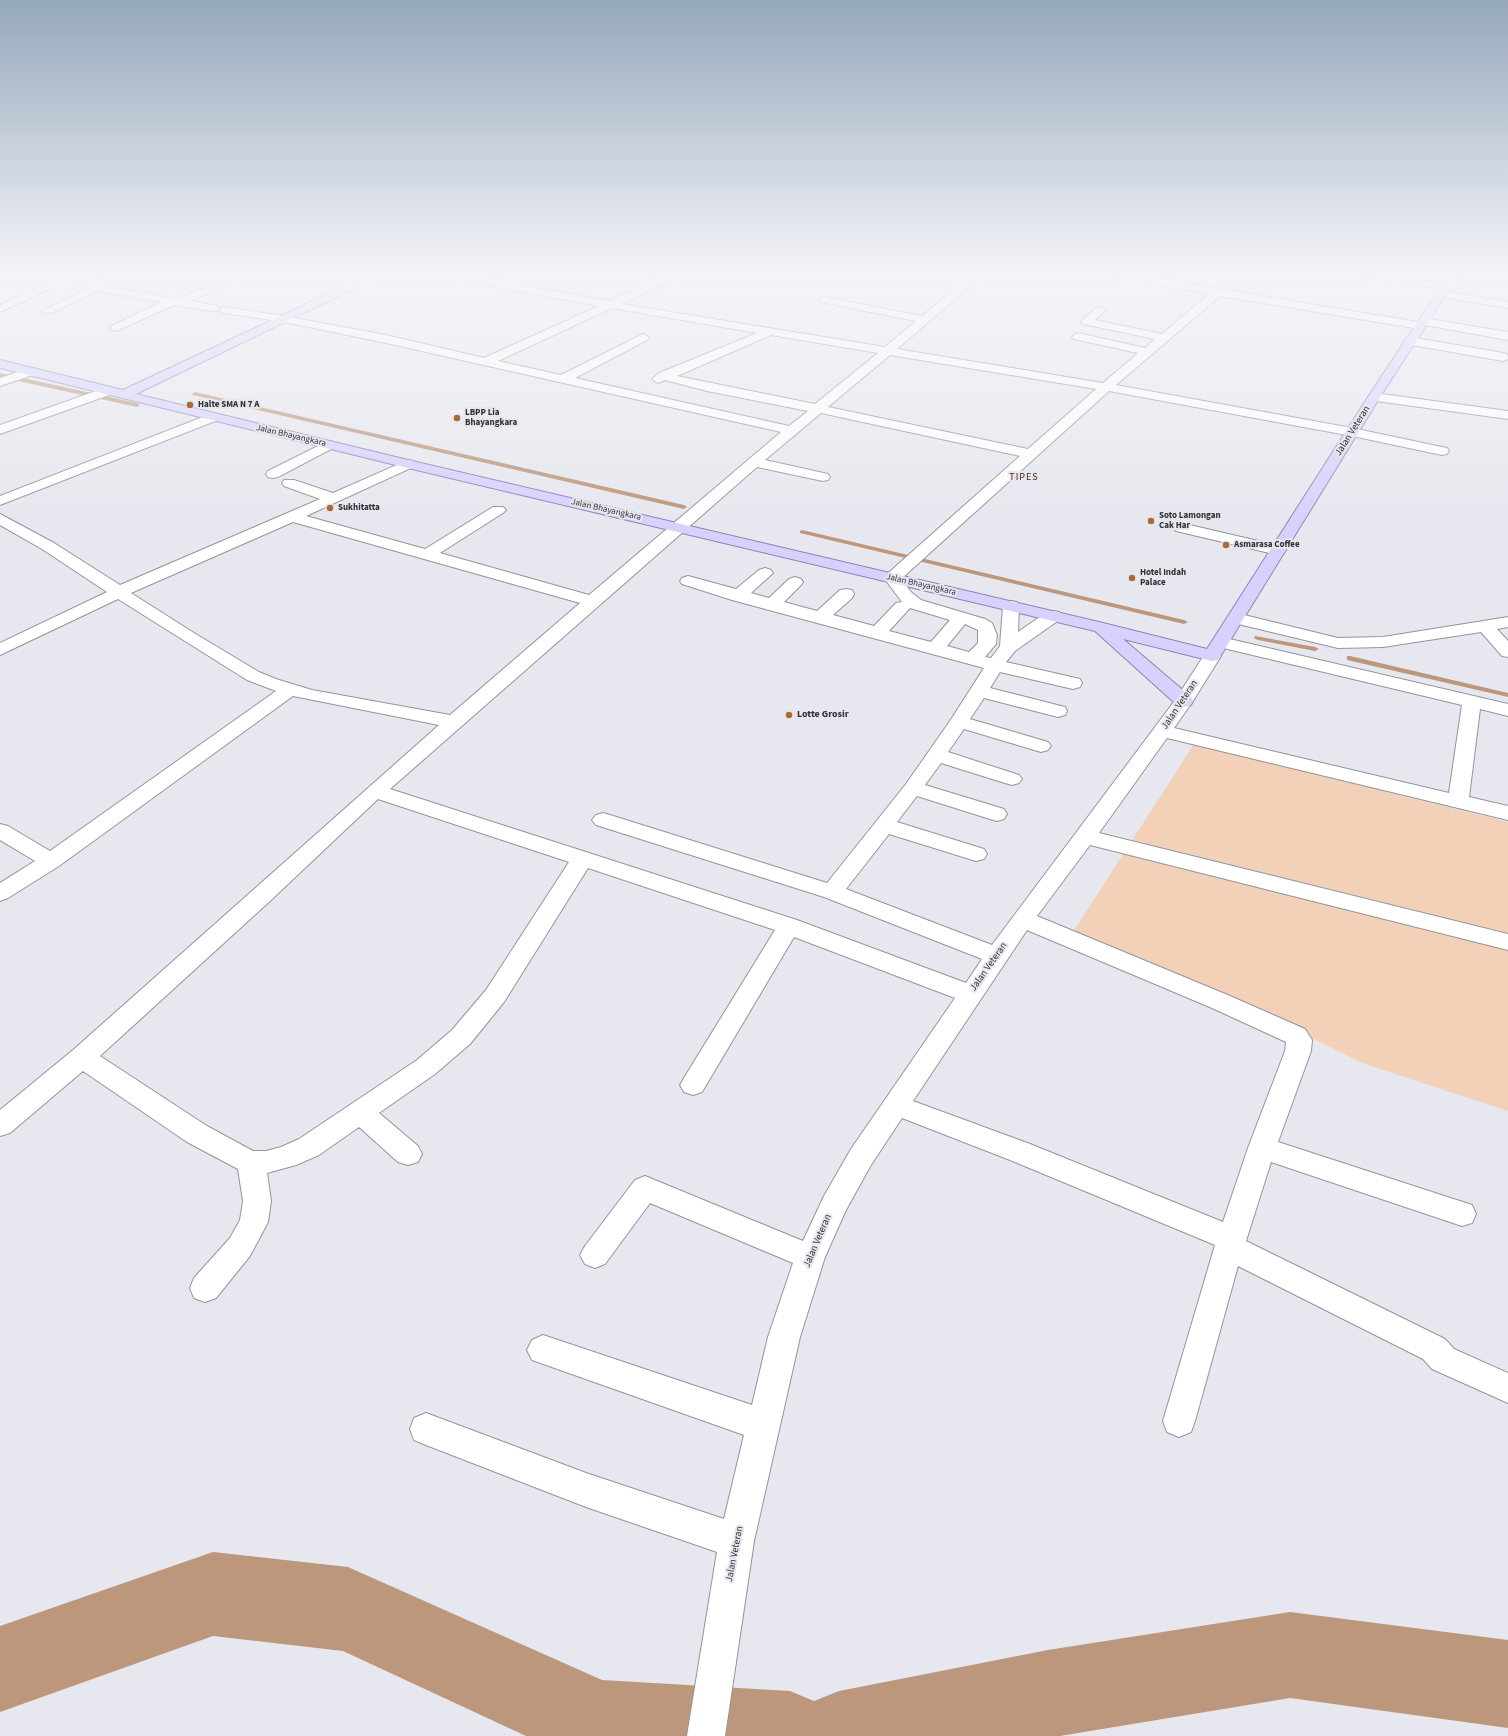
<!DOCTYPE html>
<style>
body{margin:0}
canvas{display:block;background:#e7e7ef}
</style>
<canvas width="1508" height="1736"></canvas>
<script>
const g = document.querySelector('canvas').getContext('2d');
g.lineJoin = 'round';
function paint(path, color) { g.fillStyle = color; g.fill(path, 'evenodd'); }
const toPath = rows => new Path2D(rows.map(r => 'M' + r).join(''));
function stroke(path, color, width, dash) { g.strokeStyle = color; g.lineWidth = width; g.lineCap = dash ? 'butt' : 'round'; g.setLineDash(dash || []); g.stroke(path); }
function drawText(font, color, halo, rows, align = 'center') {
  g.font = font + ' "Source Sans 3",sans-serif'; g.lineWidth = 4; g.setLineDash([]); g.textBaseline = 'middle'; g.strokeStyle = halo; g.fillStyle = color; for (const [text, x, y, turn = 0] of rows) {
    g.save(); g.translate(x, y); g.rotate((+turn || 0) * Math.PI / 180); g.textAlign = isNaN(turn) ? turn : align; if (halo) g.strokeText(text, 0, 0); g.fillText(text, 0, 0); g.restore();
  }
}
paint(toPath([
 [1194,744,1508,822,1508,1111,1362,1063,1239,1002,1073,932]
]), '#f2d1b8');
paint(toPath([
 [0,373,137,403,140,405,137,407,0,377,0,373],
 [195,392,684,505,687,507,684,509,193,395,192,394,195,392],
 [802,530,1184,620,1188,622,1184,624,800,533,800,531,802,530],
 [1255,636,1315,647,1319,649,1315,651,1258,640,1254,638,1255,636],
 [1347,656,1350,656,1508,693,1508,697,1347,660,1347,656]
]), '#bc977b');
paint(toPath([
 [213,1552,348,1567,602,1680,790,1691,814,1701,839,1691,1048,1650,1290,1612,1508,1640,1508,1728,1290,1698,1060,1736,526,1736,343,1651,213,1636,0,1712,0,1626,213,1552]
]), '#bc977b');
const minor = toPath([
 [63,276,77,276,0,312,0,305,63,276],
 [112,276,126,276,107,287,177,299,232,276,246,276,191,301,217,306,219,308,217,310,213,311,174,305,116,331,112,330,110,328,112,326,161,302,96,291,52,313,44,313,42,311,112,276],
 [449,276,471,276,609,301,665,276,679,276,622,304,885,347,916,321,821,302,819,300,821,298,825,297,922,316,971,276,982,276,897,349,1103,383,1138,353,1074,339,1072,337,1074,335,1078,333,1145,348,1155,339,1083,324,1081,322,1083,320,1096,308,1100,307,1106,310,1095,320,1162,334,1209,294,1123,279,1118,276,1142,276,1418,322,1419,319,1423,318,1508,332,1508,340,1425,325,1424,328,1420,329,1220,296,1116,385,1352,428,1442,447,1447,448,1449,451,1447,454,1442,455,1352,436,1109,391,901,579,911,592,921,600,985,619,992,623,997,635,996,644,985,657,991,658,1000,646,1003,606,1005,602,1011,601,1017,602,1019,606,1018,632,1047,612,1053,611,1059,612,1062,616,1059,620,1015,651,1006,662,1080,679,1082,683,1080,687,1073,689,1000,672,990,688,1065,707,1067,711,1065,715,1058,717,984,698,970,719,1048,742,1051,746,1048,750,1041,752,964,729,948,752,1019,775,1022,779,1019,783,1012,785,1005,783,941,763,925,785,1004,809,1007,814,1004,819,997,821,990,819,917,796,897,822,984,849,987,854,984,859,976,861,889,834,846,889,992,945,1176,699,1206,652,1212,651,1218,652,1221,656,1193,701,1174,728,1449,793,1462,705,1215,646,1212,642,1215,638,1221,637,1508,704,1508,716,1480,709,1469,797,1508,806,1508,820,1167,738,1099,833,1508,934,1508,950,1090,845,1037,916,1230,996,1305,1029,1312,1040,1311,1051,1278,1142,1472,1205,1476,1214,1472,1223,1462,1226,1271,1162,1246,1241,1445,1339,1454,1349,1508,1373,1508,1403,1432,1369,1423,1359,1238,1266,1195,1421,1191,1432,1179,1437,1167,1432,1163,1421,1215,1245,1010,1160,902,1118,871,1165,846,1210,825,1257,800,1337,754,1541,725,1736,687,1736,717,1552,586,1507,426,1445,414,1440,410,1429,414,1418,426,1413,586,1473,724,1519,744,1435,532,1360,527,1350,532,1340,543,1335,752,1405,768,1337,793,1263,650,1203,605,1264,595,1268,585,1264,580,1255,585,1246,635,1180,645,1176,803,1241,824,1196,851,1149,955,998,794,937,702,1092,693,1095,684,1092,680,1085,684,1078,775,930,588,868,504,1002,470,1044,435,1074,379,1113,418,1146,422,1154,418,1162,408,1165,398,1162,359,1127,319,1155,296,1165,267,1173,271,1201,268,1222,250,1256,216,1298,205,1302,194,1298,190,1288,194,1278,230,1238,240,1220,243,1201,238,1169,187,1142,83,1071,10,1133,0,1136,0,1110,73,1050,439,725,293,696,59,866,8,898,0,901,0,883,35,861,0,840,0,824,8,826,50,851,276,691,247,680,118,599,0,655,0,643,107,592,42,549,0,525,0,514,54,543,120,585,320,499,284,486,282,483,284,480,294,480,333,493,408,460,413,461,415,464,413,467,306,516,425,549,493,507,503,507,506,510,503,513,440,553,589,595,781,432,386,343,284,322,224,313,218,310,224,307,284,316,386,335,484,358,599,306,454,279,449,276],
 [612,308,757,333,659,373,652,379,658,383,665,380,707,391,808,411,789,426,575,378,647,340,649,338,647,336,643,334,561,375,498,361,612,308],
 [771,335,878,353,815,404,677,376,771,335],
 [890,355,1096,389,1028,449,828,407,890,355],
 [821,413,1020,456,886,575,884,578,902,602,896,603,874,626,833,615,852,598,854,594,852,590,846,589,840,590,817,611,784,602,801,585,803,582,801,579,795,577,789,579,769,598,751,593,773,573,771,570,765,568,759,570,736,589,688,576,682,578,680,581,682,584,732,600,984,668,950,721,906,784,827,883,610,815,603,813,596,815,592,820,596,825,824,897,982,959,966,983,797,920,390,789,757,467,823,481,828,480,830,477,828,474,765,460,821,413],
 [293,522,580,603,450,715,312,690,276,679,259,672,194,633,131,593,293,522],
 [910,608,950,620,931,642,889,631,910,608],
 [965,624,978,630,978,643,969,652,947,646,965,624],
 [378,799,569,862,486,990,452,1030,417,1060,299,1139,281,1147,266,1151,253,1151,207,1126,100,1056,270,901,378,799],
 [1027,930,1212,1008,1286,1042,1285,1051,1248,1148,1223,1222,1030,1144,913,1101,1027,930],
 [1364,276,1394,276,1446,283,1451,286,1446,289,1369,279,1364,276],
 [1441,291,1508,302,1508,308,1437,296,1436,294,1441,291],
 [1410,337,1503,353,1507,354,1508,359,1503,361,1406,344,1404,341,1406,338,1410,337],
 [29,368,35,372,33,375,0,386,0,378,29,368],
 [107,387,113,391,112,394,0,434,0,425,107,387],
 [1374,393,1508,411,1508,419,1369,400,1368,397,1374,393],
 [213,413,218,414,220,417,218,420,0,505,0,496,213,413],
 [328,441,333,442,335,445,333,448,278,477,273,478,268,477,266,474,268,471,328,441],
 [1181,523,1284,547,1286,550,1284,553,1278,555,1176,531,1173,528,1176,525,1181,523],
 [1236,613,1338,638,1383,637,1508,617,1508,627,1497,629,1508,641,1508,657,1502,656,1481,632,1383,647,1338,648,1230,622,1227,618,1230,614,1236,613]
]);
const major = toPath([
 [366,276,380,276,136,394,408,460,1099,622,1207,649,1368,397,1448,276,1458,276,1380,397,1218,660,1212,661,1123,639,1191,697,1193,701,1191,705,1184,707,1177,705,1095,631,408,468,0,368,0,360,123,390,366,276]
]);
stroke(minor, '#94949b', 2);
stroke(major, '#8c86b5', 2);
paint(minor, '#fff');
paint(major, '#d7d2fd');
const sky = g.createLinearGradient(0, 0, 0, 519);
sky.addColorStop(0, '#96a8bc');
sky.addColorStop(0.53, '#f4f4f8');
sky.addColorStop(1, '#f4f4f800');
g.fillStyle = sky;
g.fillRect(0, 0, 1508, 519);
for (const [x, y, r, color] of [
 [190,405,4,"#ab6a34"],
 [457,418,4,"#ab6a34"],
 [330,508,4,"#ab6a34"],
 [1151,521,4,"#ab6a34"],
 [1226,545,4,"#ab6a34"],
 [1132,578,4,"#ab6a34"],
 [789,715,4,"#ab6a34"]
]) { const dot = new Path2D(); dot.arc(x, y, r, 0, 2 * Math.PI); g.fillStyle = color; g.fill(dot); stroke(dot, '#e7e7ef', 1.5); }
drawText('bold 9px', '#303033', '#e7e7ef', [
 ["Halte SMA N 7 A",198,405],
 ["LBPP Lia",465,413],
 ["Bhayangkara",465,423],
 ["Sukhitatta",338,508],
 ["Soto Lamongan",1159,516],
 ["Cak Har",1159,526],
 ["Asmarasa Coffee",1234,545],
 ["Hotel Indah",1140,573],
 ["Palace",1140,583]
], 'left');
drawText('9px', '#303033', '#e7e7ef', [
 ["Jalan Bhayangkara",291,436,13],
 ["Jalan Bhayangkara",606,510,13],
 ["Jalan Bhayangkara",921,585,13]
]);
drawText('10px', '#303033', '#e7e7ef', [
 ["Jalan Veteran",1353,431,-58],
 ["Jalan Veteran",1180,705,-56],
 ["Jalan Veteran",989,967,-55],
 ["Jalan Veteran",818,1241,-67],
 ["Jalan Veteran",735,1554,-79]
]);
g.letterSpacing = '1px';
drawText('10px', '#47280e', '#e7e7ef', [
 ["TIPES",1024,478]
]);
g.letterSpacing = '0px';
drawText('bold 10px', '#303033', '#e7e7ef', [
 ["Lotte Grosir",797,715]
], 'left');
</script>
